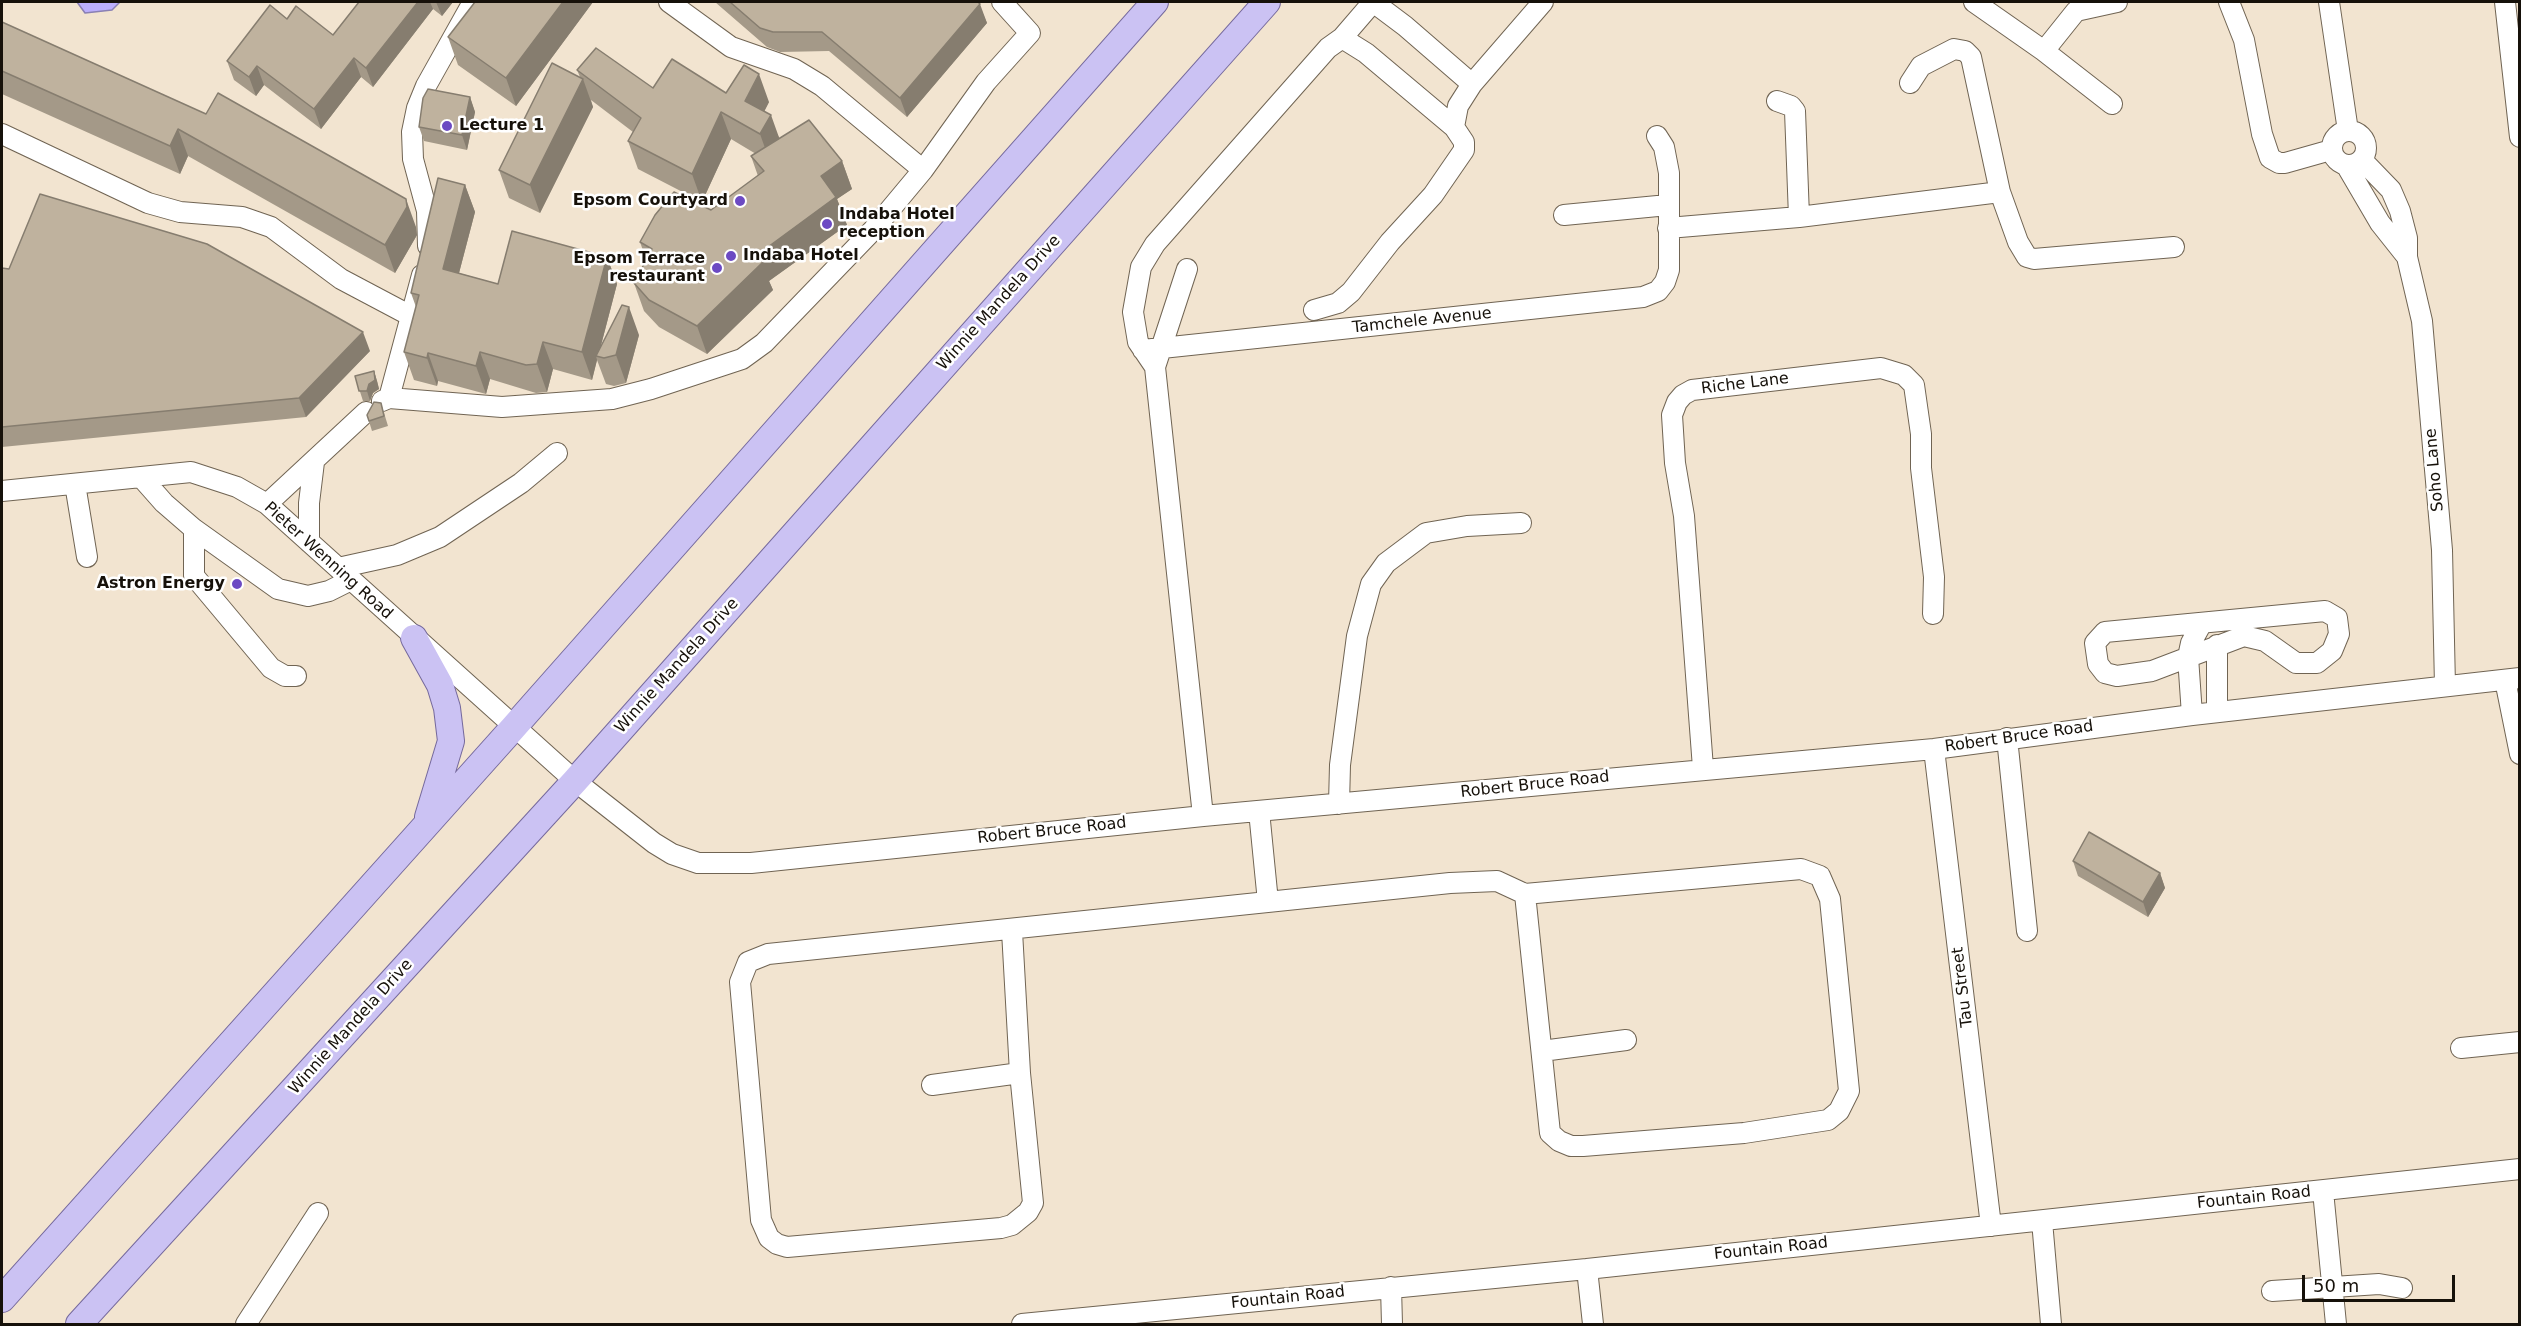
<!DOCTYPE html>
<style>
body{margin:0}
#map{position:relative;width:2521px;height:1326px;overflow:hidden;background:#f2e4d0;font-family:"DejaVu Sans",sans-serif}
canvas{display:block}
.frame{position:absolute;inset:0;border:3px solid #16110a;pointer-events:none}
.scale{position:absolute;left:2302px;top:1275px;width:153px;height:27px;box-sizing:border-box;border:3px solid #16110a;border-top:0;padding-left:8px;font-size:18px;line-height:21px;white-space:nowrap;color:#16110a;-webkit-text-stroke:4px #fff;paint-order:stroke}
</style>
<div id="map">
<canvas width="2521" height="1326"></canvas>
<div class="frame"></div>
<div class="scale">50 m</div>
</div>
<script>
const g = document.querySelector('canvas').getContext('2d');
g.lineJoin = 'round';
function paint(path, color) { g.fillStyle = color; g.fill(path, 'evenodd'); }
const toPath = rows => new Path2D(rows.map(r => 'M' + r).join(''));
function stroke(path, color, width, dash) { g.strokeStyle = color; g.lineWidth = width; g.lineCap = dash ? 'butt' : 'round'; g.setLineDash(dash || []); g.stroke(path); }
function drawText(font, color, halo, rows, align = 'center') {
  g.font = font + ' "DejaVu Sans",sans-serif'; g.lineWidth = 5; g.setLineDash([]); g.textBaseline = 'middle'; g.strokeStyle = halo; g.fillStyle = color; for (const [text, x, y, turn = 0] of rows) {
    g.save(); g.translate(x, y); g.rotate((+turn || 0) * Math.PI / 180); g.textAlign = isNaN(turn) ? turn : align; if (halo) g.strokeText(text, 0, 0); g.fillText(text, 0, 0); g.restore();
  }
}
const water = toPath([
 [77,2,120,2,112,10,85,13,77,2]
]);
paint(water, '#bcaffc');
stroke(water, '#8a80b3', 1.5);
const minor = toPath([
 [669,2,731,47,794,69,822,86,923,170],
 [1974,2,2044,51,2112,104],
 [2229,2,2244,40,2262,134,2270,158,2279,163,2285,163,2331,150],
 [2329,2,2348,131],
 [2505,2,2520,137],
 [1342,38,1373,2,1405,26,1472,84,1458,106,1454,127],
 [2044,51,2076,11,2117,2],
 [1910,83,1921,66,1954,49,1965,51,1971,57,2000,192,2018,242,2027,257,2034,259,2174,247],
 [1472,84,1543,2],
 [1777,101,1791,106,1795,111,1799,217],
 '2332 148a17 17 0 1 1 34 0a17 17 0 1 1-34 0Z',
 [2,134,148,203,180,212,242,217,271,227,341,279,409,315],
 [2362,160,2391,190,2400,211,2407,238,2407,257,2422,321,2442,550,2445,686],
 [2346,165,2380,223,2407,257],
 [1564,215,1668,205],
 [1668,228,1799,217,2000,192],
 [428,246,427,211,413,159,412,132,417,108,426,86,473,2],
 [1187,269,1155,367,1203,816],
 [1143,350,1643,297,1658,291,1665,282,1669,270,1669,173,1664,147,1657,136],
 [1155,367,1138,342,1133,312,1141,267,1155,244,1328,48,1342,38,1366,53,1454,127,1464,142,1464,150,1433,195,1390,242,1351,292,1338,303,1314,310],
 [389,398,502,407,612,399,651,389,742,359,764,343,873,230,923,170,986,82,1030,33,1002,2],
 [382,401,389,398,422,275],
 [141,477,164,503,194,529,278,589,308,596,329,591,351,580],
 [75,484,87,557],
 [2,491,191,472,237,487,267,504,575,781,654,843,672,854,698,863,751,863,1203,816,1934,749,2192,715,2520,678],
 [267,504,366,412],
 [194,529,194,576,271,668,285,676,296,676],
 [309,542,309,503,314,462],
 [338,568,397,555,440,537,521,483,557,453],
 [2325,611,2337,618,2339,634,2332,651,2317,663,2296,663,2265,641,2244,636,2152,671,2117,676,2105,673,2098,664,2095,643,2105,632,2325,611],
 [2505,680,2520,754],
 [2217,712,2217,645],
 [2192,715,2188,657,2191,643,2202,623],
 [2007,738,2027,931],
 [1934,749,1991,1226],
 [1703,768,1684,516,1675,463,1672,415,1677,402,1683,395,1692,390,1881,368,1904,375,1914,385,1921,434,1921,468,1934,577,1933,614],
 [1339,804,1340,765,1357,636,1371,584,1386,563,1426,533,1467,526,1521,523],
 [1259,811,1268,902],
 [1012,931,1020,1073,1033,1203,1028,1212,1012,1225,1001,1228,787,1247,777,1244,769,1238,761,1220,740,982,748,962,768,954,1450,883,1497,881,1525,894,1801,869,1820,876,1830,899,1849,1091,1839,1111,1828,1120,1744,1133,1583,1146,1571,1146,1559,1141,1550,1133,1525,894],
 [2461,1048,2520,1042],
 [1542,1051,1626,1040],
 [932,1085,1020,1073],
 [2323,1191,2336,1324],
 [2042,1221,2051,1324],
 [1587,1269,1593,1324],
 [1391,1287,1392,1324],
 [2272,1291,2379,1284,2402,1288],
 [246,1324,318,1213],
 [1022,1324,1587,1269,2520,1169]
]);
const major = toPath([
 [414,638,440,685,447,708,451,741,428,817],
 [2,1299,513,728,1155,2],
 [79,1324,575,781,1267,2]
]);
stroke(minor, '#706453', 22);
stroke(major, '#75699c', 28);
stroke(minor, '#fff', 20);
stroke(major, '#cbc2f3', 26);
paint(toPath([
 [359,2,453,2,442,16,433,9,373,87,361,77,321,129,264,85,256,96,234,80,227,61,287,19,333,35],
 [593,2,516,106,458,65,448,37],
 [715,2,978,2,987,23,907,117,829,51,780,52,767,47],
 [2,22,416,227,417,235,395,273,188,156,180,174,2,94],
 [577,70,653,88,726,93,769,102,764,112,780,139,842,161,852,189,837,199,847,225,769,281,773,290,707,354,659,327,644,311,634,283,646,259,640,242,711,210,758,176,751,156,756,154,731,139,702,202,638,169,628,141,633,132,591,100,593,107,540,213,509,198,499,170,580,77],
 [470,97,475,112,467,150,424,141,419,127],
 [465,185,475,212,459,273,498,284,607,257,617,284,601,345,639,335,626,383,614,386,606,384,597,360,592,380,553,369,547,392,536,393,490,379,486,394,438,381,437,386,414,380,404,352,416,307,411,293],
 [2,268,9,269,370,351,306,417,2,447],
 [374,371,377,381,379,389,373,393,370,401,363,401,355,376],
 [381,403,388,426,372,431,367,415],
 [2073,861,2160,873,2165,888,2148,917,2078,876]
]), '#a49988');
paint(toPath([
 [418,2,430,2,433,9,373,87,366,68],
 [436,2,453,2,442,16],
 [563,2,593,2,516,106,506,78],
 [980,4,987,23,907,117,900,98],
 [354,58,361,77,321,129,314,109],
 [257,66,264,85,256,96,249,77],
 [759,74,769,102,755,129,745,101],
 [583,79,593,107,540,213,530,185],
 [470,97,475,112,467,150,462,135],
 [721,112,731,139,702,202,692,174],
 [771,115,781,143,770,162,760,134],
 [178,129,188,156,180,174,170,146],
 [842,161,852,189,837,199,847,225,769,281,773,290,707,354,697,326,757,255,821,176],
 [465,185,475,212,453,296,443,269],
 [406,199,416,227,417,235,395,273,385,245],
 [607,257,617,284,598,357,596,356,597,360,592,380,582,352],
 [629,307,639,335,626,383,616,355],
 [363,332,370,351,306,417,299,398],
 [543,342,553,369,547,392,537,364],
 [480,352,490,379,486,394,476,366],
 [428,353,438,381,437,386,427,358],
 [374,371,377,381,379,389,373,393,370,401,367,391],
 [2160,873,2165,888,2148,917,2143,902]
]), '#867d6f');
const building = toPath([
 [359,2,418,2,366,68,354,58,314,109,257,66,249,77,227,61,270,5,287,19,296,6,333,35,359,2],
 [475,2,563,2,506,78,448,37,475,2],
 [730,2,978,2,980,4,900,98,822,32,773,32,760,28,730,2],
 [2,22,206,114,218,93,406,199,407,207,385,245,178,129,170,146,2,71,2,22],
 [596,48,653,88,672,59,726,93,744,65,759,74,745,101,771,115,760,134,721,112,692,174,628,141,641,118,577,70,596,48],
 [552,63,583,79,530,185,499,170,552,63],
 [428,89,470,97,462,135,419,127,423,98,428,89],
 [809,120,842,161,821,176,836,197,757,255,763,262,697,326,649,300,634,283,652,249,640,242,655,215,674,192,711,210,764,171,751,156,809,120],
 [438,178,465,185,443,269,498,284,512,231,607,257,582,352,543,342,537,364,526,365,480,352,476,366,428,353,427,358,404,352,419,295,411,293,438,178],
 [40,194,207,244,363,332,299,398,2,427,2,268,9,269,40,194],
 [622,305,629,307,616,355,604,358,596,356,622,305],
 [374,371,375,380,369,384,367,391,359,391,355,376,374,371],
 [374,402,381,403,384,416,369,421,367,415,374,402],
 [2089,832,2160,873,2143,902,2073,861,2089,832]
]);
paint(building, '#bfb29e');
stroke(building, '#867d6f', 1.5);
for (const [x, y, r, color] of [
 [447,126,6,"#6c4ac3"],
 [740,201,6,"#6c4ac3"],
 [827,224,6,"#6c4ac3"],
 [731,256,6,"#6c4ac3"],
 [717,268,6,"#6c4ac3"],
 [237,584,6,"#6c4ac3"]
]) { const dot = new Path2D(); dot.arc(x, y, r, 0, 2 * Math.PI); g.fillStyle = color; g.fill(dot); stroke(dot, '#fff', 2); }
drawText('bold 16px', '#16110a', '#fff', [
 ["Lecture 1",459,126],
 ["Epsom Courtyard",728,201,"right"],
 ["Indaba Hotel",839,215],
 ["reception",839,233],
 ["Indaba Hotel",743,256],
 ["Epsom Terrace",705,259,"right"],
 ["restaurant",705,277,"right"],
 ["Astron Energy",225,584,"right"]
], 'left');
drawText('16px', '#16110a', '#fff', [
 ["Winnie Mandela Drive",999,303,-48],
 ["Tamchele Avenue",1422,321,-6],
 ["Riche Lane",1745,384,-7],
 ["Soho Lane",2435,470,-95],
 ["Pieter Wenning Road",328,561,42],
 ["Winnie Mandela Drive",677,666,-48],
 ["Robert Bruce Road",2019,737,-8],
 ["Robert Bruce Road",1535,785,-6],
 ["Robert Bruce Road",1052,831,-6],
 ["Tau Street",1963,987,-97],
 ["Winnie Mandela Drive",351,1027,-48],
 ["Fountain Road",2254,1198,-6],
 ["Fountain Road",1771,1249,-6],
 ["Fountain Road",1288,1298,-6]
]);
</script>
